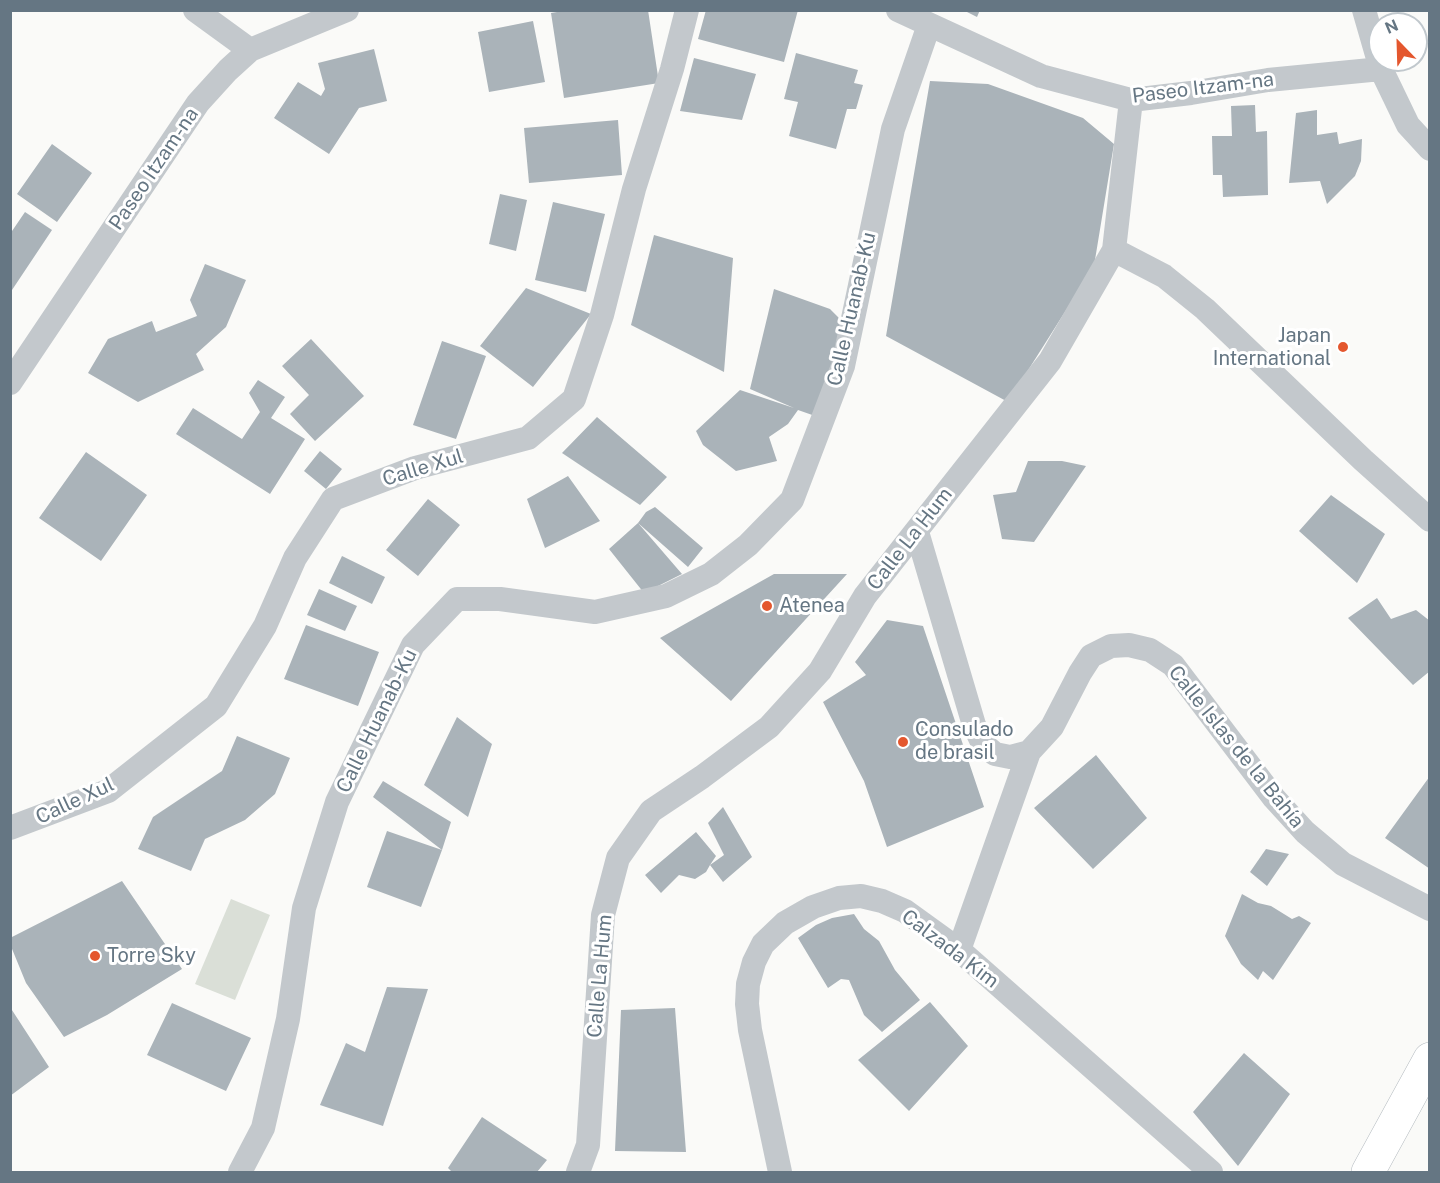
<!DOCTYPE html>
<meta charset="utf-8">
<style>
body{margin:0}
#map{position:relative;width:1440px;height:1183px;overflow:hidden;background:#fafaf8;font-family:"Public Sans",sans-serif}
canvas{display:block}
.frame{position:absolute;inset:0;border:12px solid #657683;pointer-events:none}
.north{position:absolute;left:1368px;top:12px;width:60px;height:60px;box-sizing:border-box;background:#fff;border:2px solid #c1c8cd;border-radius:50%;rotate:337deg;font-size:16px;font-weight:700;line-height:24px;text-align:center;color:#657683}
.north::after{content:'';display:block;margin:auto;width:21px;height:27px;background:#e4572e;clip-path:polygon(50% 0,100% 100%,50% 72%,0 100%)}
</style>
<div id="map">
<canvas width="1440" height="1183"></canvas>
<div class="frame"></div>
<div class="north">N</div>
</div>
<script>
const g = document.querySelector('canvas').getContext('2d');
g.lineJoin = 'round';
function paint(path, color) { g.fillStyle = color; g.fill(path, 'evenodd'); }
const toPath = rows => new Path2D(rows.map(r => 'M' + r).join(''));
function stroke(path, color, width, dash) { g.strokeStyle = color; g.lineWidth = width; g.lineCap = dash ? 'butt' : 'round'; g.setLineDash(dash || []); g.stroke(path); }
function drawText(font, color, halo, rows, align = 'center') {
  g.font = font + ' "Public Sans",sans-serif'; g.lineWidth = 6; g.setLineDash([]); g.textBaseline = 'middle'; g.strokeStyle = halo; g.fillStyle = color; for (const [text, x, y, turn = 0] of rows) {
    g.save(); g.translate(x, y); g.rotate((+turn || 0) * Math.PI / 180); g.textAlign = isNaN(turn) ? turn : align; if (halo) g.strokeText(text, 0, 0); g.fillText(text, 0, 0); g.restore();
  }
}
paint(toPath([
 [231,899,270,915,235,1000,195,984]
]), '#dadfd7');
paint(toPath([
 [569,10,648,10,659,83,564,98,551,13],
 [706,10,798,10,784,62,698,39],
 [963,10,980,10,977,17],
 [533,21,545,82,489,92,478,32],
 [374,49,387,101,359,108,329,154,274,118,298,82,321,96,325,89,318,63],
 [796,53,858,70,854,83,863,85,856,109,847,109,836,149,789,136,798,102,784,99],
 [694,58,756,74,742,120,680,111],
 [930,81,988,84,1083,118,1114,144,1094,266,1008,402,886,336],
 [1255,105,1256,132,1267,131,1268,195,1223,197,1222,175,1213,175,1212,136,1232,136,1231,106],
 [1317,110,1317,135,1337,132,1339,144,1362,139,1361,161,1355,176,1327,204,1320,181,1289,183,1296,113],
 [618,120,622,175,529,183,524,128],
 [52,144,92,173,57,222,17,194],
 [500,194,527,200,516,251,489,244],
 [553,202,605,214,586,292,535,280],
 [25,212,52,230,10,293,10,234],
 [654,235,733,258,724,372,631,325],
 [205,264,246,280,226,327,196,354,204,370,138,402,88,373,108,339,152,321,156,332,197,316,190,300],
 [526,288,591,314,533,387,480,346],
 [774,289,830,309,843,322,818,417,798,410,788,424,769,437,777,461,736,471,703,445,696,431,740,390,794,408,750,389],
 [311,339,364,396,315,441,290,414,309,395,282,366],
 [442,341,486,356,456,439,413,425],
 [258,380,285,397,271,418,305,439,270,494,176,434,193,408,242,439,260,412,249,393],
 [597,417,667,477,640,505,562,453],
 [320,451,342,469,326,489,304,471],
 [86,452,147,495,101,561,39,518],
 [1028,461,1062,461,1086,466,1034,542,1002,539,993,495,1016,492],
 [568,476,600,521,545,548,527,499],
 [1331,495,1385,534,1357,583,1299,531],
 [428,499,460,525,418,576,386,550],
 [655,507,703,548,688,567,638,523,646,512],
 [638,523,682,574,644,593,609,549],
 [342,556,385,577,372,604,329,583],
 [774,574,847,574,731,701,660,638],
 [319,589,357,606,345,631,307,615],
 [1377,598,1391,619,1416,610,1430,621,1430,671,1413,685,1348,618],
 [887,620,923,626,984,807,887,847,864,781,823,702,866,675,855,662],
 [306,625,379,652,358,706,284,679],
 [457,717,492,744,468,817,424,785],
 [237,736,290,758,275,794,245,820,205,839,191,871,138,849,153,817,222,771],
 [1096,755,1147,818,1093,869,1034,808],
 [1430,776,1430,869,1385,838],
 [383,781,451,822,442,850,421,907,367,887,387,831,442,850,373,797],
 [723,807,752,857,723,882,710,865,706,872,695,879,679,875,661,893,645,875,696,832,716,856,710,865,724,855,708,823],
 [1266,849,1289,854,1267,886,1250,872],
 [122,881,182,969,107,1015,64,1037,26,983,10,944,10,938],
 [1242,894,1258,903,1271,906,1292,919,1299,916,1311,923,1273,980,1263,971,1258,980,1241,964,1225,936],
 [854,914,864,929,879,941,895,970,920,1000,882,1032,864,1015,849,980,841,979,828,988,798,938,816,925,832,918],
 [387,987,428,989,383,1126,320,1105,346,1043,365,1052],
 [930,1002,968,1046,909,1111,858,1060],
 [172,1003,251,1038,226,1091,147,1055],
 [10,1007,49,1067,10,1096],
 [675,1008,686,1152,615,1151,621,1010],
 [1244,1053,1290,1094,1238,1166,1193,1112],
 [482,1117,547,1160,537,1172,452,1172,448,1168]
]), '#aab3b9');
const secondary = toPath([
 [1368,1172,1430,1059]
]);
stroke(secondary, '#b3babf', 34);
stroke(toPath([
 [195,10,250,50],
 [898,10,1041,76,1131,100,1191,93,1268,80,1381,69],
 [1364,10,1381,69,1408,125,1430,149],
 [1114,250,1164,276,1205,309,1363,460,1430,520],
 [10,383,198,103,228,70,250,50,347,10],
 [917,532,974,725,983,744,995,754,1010,757,1029,752,1052,727,1080,673,1091,656,1111,646,1129,645,1150,650,1173,665,1274,798,1305,832,1343,864,1430,909],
 [10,828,108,791,216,706,265,626,295,558,333,499,415,468,528,438,574,399,602,315,634,189,672,69,687,10],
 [959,950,1029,752],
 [240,1172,263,1128,288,1019,304,908,337,802,413,645,457,599,500,599,595,612,666,596,711,574,748,545,792,500,843,366,893,129,929,25],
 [578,1172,588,1145,603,915,618,858,651,811,702,777,769,727,820,671,865,596,1050,361,1114,250,1131,100],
 [780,1172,750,1030,747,1004,748,984,754,962,763,944,785,923,813,907,839,898,861,896,882,901,905,911,959,950,1211,1172]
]), '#c3c8cc', 24);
stroke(secondary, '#fff', 33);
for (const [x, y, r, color] of [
 [1343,347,6,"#e4572e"],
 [767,606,6,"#e4572e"],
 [903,742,6,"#e4572e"],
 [95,956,6,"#e4572e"]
]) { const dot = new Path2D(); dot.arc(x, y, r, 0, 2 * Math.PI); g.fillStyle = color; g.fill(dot); stroke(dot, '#fff', 2); }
drawText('20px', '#657683', '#fff', [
 ["Paseo Itzam-na",1203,88,-7],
 ["Paseo Itzam-na",154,169,-56],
 ["Calle Huanab-Ku",852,309,-77],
 ["Calle Xul",423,468,-17],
 ["Calle La Hum",910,539,-52],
 ["Calle Huanab-Ku",377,721,-64],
 ["Calle Islas de la Bahía",1236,747,51],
 ["Calle Xul",75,801,-25],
 ["Calzada Kim",950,949,37],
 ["Calle La Hum",600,976,-85]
]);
drawText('20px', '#657683', '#fff', [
 ["Japan",1331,336,"right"],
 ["International",1331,359,"right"],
 ["Atenea",779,606],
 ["Consulado",915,730],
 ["de brasil",915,753],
 ["Torre Sky",107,956]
], 'left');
</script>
